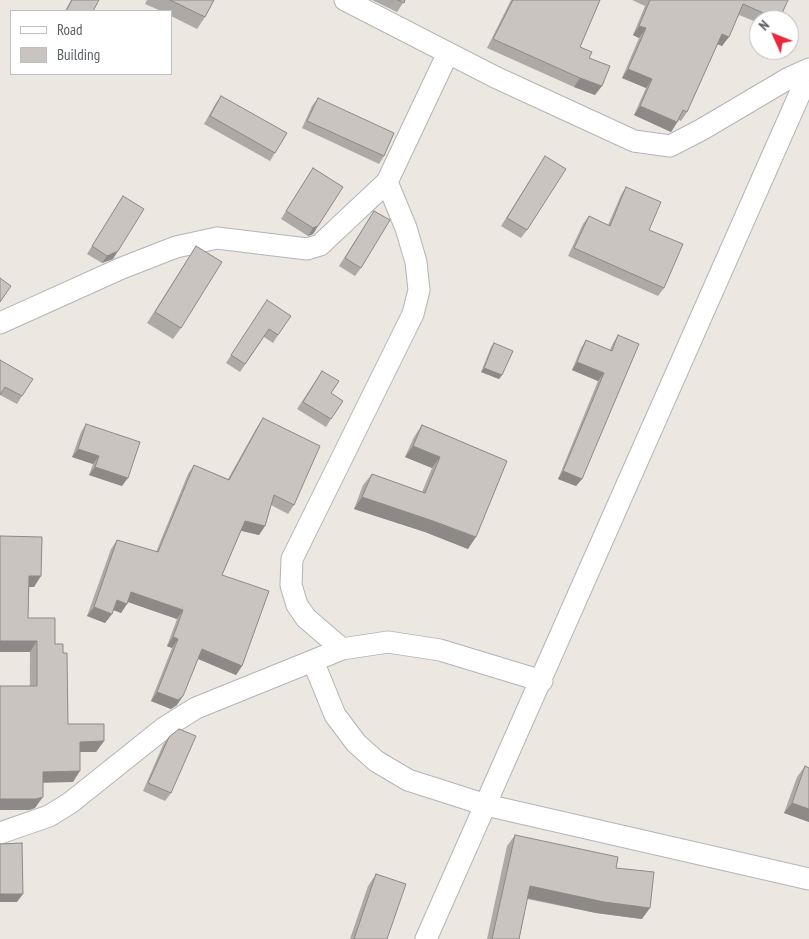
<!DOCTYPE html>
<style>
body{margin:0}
#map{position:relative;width:809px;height:939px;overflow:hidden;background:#ece7e0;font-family:"PT Sans Narrow",sans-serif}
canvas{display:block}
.legend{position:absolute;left:10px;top:10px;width:162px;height:65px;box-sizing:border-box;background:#fff;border:1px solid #bdbfc0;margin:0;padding:6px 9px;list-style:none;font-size:15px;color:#595e61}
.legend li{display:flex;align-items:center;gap:10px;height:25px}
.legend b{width:25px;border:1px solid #bdbfc0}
.north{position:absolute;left:749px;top:10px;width:50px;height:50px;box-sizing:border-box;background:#fff;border:1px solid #bdbfc0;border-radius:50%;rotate:314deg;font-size:14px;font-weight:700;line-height:20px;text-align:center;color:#595e61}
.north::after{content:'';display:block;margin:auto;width:18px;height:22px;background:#eb273c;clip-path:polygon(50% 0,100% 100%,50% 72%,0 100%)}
</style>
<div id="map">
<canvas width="809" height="939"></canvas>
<ul class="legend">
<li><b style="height:6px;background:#fff"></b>Road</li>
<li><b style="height:14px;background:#c9c4bf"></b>Building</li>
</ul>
<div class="north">N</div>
</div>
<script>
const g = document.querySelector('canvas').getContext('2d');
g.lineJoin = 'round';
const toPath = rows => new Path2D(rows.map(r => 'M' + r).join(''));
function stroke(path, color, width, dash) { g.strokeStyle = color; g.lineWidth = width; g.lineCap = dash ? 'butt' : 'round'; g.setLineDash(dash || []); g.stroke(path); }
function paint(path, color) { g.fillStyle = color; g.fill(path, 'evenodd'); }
const minor = toPath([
 [345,0,495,77,634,141,670,146,701,130,789,78,809,69],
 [0,323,122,268,176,247,217,238,307,249,320,245,387,182,448,53],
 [342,649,306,618,297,605,291,585,292,559,413,314,419,290,416,262,406,228,387,182],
 [313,661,335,715,356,743,376,761,408,780,486,805,809,879],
 [0,833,49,816,70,803,164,728,196,708,342,649,388,642,440,650,542,681],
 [426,939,809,73]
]);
stroke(minor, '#b1b5b8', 23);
stroke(minor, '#fff', 21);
paint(toPath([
 [71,0,99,0,93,11,65,11],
 [147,0,214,0,205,17,197,29,171,16,171,11,161,11,145,4],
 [372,0,405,0,397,12],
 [511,0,600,0,580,47,589,58,595,95,574,87,487,48],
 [632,0,788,0,779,20,759,20,759,23,739,15,722,46,717,44,687,112,681,121,679,120,671,132,634,115,646,88,622,78,639,38,633,35,645,6],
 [221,96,275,153,270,161,204,124,216,103],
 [318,98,384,156,379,164,302,128,312,106],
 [545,156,527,230,521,238,501,226],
 [313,168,343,187,313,234,308,236,281,219],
 [626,187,649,230,664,288,658,296,568,256,583,224,589,216,608,225,621,195],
 [123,196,113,259,102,263,87,254],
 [374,211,361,268,355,276,339,266],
 [196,246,181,328,173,339,147,323],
 [262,308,278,335,273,343,264,337,240,372,226,363],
 [618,335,582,479,576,486,558,479,598,381,572,370,581,348,586,340,610,350,613,343],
 [494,343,502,375,499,379,481,372,491,347],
 [0,360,22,396,17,404,0,395],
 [322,371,331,393,331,419,326,427,297,409],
 [263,418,294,505,288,514,271,505,265,526,259,535,241,531,222,575,242,666,236,675,198,659,177,705,171,709,151,701,172,648,167,646,177,619,128,602,121,613,113,610,112,614,105,623,87,616,111,549,117,540,156,552,188,474,194,465,228,479,257,427],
 [86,424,122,486,89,475,93,464,72,457,81,432],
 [422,425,507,461,468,549,425,532,354,509,363,485,372,474,422,492,432,468,405,457,414,437],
 [0,536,34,587,29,587,28,618,63,653,68,724,104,741,96,752,80,752,73,782,43,782,35,808,29,810,30,652,0,652],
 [169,737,171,793,165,801,143,791,163,745],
 [805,766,809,768,809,822,784,813,797,777],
 [515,835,616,868,642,919,596,913,527,899,519,939,487,939,507,846],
 [376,874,387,939,350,939,368,886]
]), '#ada9a4');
paint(toPath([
 [639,26,646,28,639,38,633,35],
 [722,34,729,37,722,46,715,43],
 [628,69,652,79,646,88,622,78],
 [580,78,602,86,595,95,574,87],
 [640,106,677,122,671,132,634,115],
 [318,226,313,234,308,236,313,228],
 [118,251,113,259,102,263,107,256],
 [577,362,604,373,598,381,572,370],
 [484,368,502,375,499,379,481,372],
 [413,446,440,457,432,468,405,457],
 [78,449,99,456,93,464,72,457],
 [95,467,128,478,122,486,89,475],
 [563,471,582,479,576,486,558,479],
 [362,497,433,521,476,537,468,549,425,532,354,509],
 [245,521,265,526,259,535,239,530],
 [29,576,41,576,34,587,21,587],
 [131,592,183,610,177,619,125,601],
 [117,600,127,604,121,613,111,609],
 [94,607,112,614,105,623,87,616],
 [173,637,178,639,172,648,167,646],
 [0,641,37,641,30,652,0,652],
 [202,649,242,666,236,675,196,658],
 [157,692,183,696,177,705,171,709,151,701],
 [104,741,96,752,73,752,80,742],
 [80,771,73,782,35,783,43,772],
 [43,797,35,808,29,810,0,810,0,799],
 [792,803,809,809,809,822,784,813],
 [530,886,650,908,642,919,596,913,522,897],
 [0,894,23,894,17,902,0,902]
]), '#8d8986');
const building = toPath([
 [72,0,99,0,93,11,66,11,72,0],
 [170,0,214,0,205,17,170,0],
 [398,0,405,0,404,3,398,0],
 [513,0,600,0,580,47,592,52,589,58,610,66,602,86,580,78,493,39,513,0],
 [650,0,788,0,779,20,743,4,729,37,722,34,687,112,683,110,677,122,640,106,652,79,628,69,646,28,639,26,650,0],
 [221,96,287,133,275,153,210,116,221,96],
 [318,98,394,133,384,156,307,121,318,98],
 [545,156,566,169,527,230,507,218,545,156],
 [313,168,343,187,318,226,313,228,286,211,313,168],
 [626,187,661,202,649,230,683,244,664,288,574,248,589,216,610,226,626,187],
 [123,196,144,209,118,251,107,256,92,246,123,196],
 [374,211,390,220,361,268,345,258,374,211],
 [196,246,222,262,181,328,155,312,196,246],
 [0,278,11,286,0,302,0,278],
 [267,300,291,316,278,335,269,329,245,364,231,355,267,300],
 [618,335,639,344,582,479,563,471,604,373,577,362,586,340,612,351,618,335],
 [494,343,513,351,502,375,484,368,494,343],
 [0,360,33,379,22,396,5,387,0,395,0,360],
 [322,371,339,381,331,393,343,401,331,419,303,402,322,371],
 [263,418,320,446,294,505,274,495,265,526,245,521,222,575,269,591,242,666,202,649,183,696,178,700,157,692,178,639,173,637,183,610,131,592,127,604,117,600,112,614,94,607,117,540,158,552,194,465,229,480,263,418],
 [86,424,140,442,128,478,95,467,99,456,78,449,86,424],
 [422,425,507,461,476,537,433,521,362,497,372,474,425,493,440,457,413,446,422,425],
 [0,536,42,537,41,576,29,576,28,618,55,618,55,644,63,644,63,653,67,653,68,724,104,724,104,741,80,742,80,771,43,772,43,797,36,799,0,799,0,686,37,686,37,641,0,641,0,536],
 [179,729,196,736,171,793,148,783,169,737,179,729],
 [805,766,809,768,809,809,792,803,805,766],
 [515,835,618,857,616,868,654,872,650,908,604,902,530,886,519,939,492,939,515,835],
 [22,843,23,894,0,894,0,844,22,843],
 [376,874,406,884,387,939,354,939,376,874]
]);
paint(building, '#c9c4bf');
stroke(building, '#8d8986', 1);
</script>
